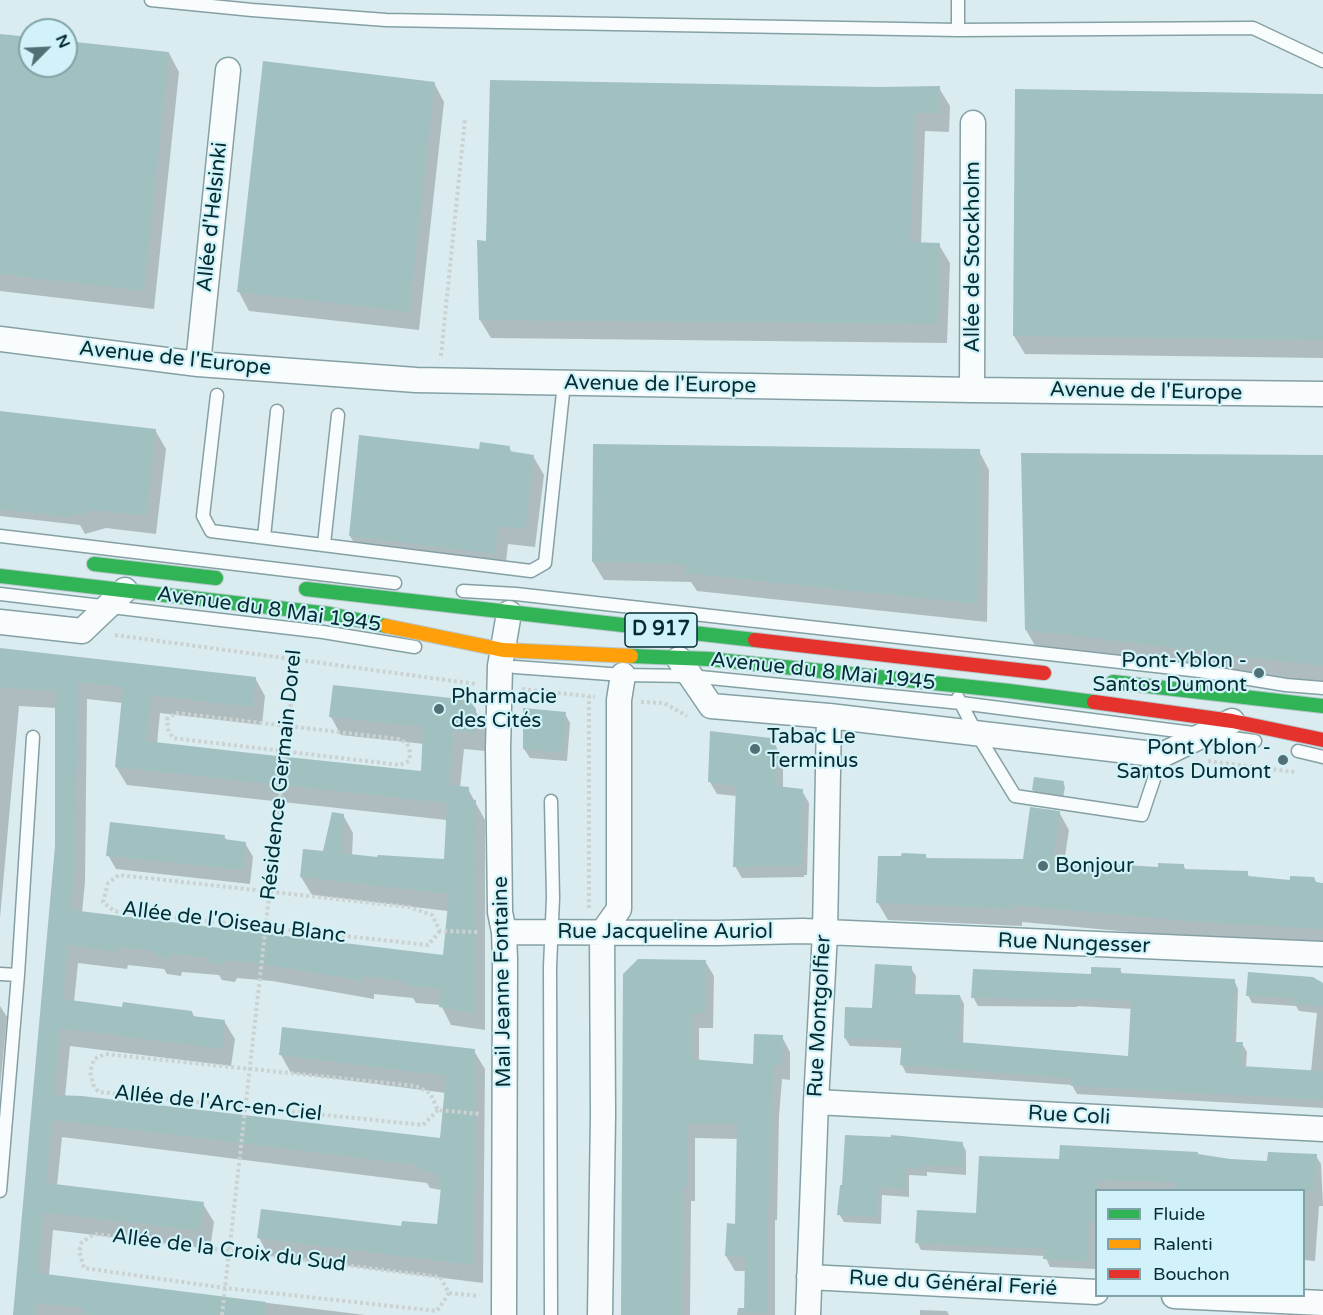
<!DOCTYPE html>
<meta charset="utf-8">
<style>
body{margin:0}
#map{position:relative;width:1323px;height:1315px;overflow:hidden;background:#daecef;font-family:"Varela Round",sans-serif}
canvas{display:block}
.legend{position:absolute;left:1095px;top:1189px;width:210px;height:108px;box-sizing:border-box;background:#d1f2f8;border:2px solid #7fa3a9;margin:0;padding:8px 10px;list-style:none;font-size:18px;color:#042d33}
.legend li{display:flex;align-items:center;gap:12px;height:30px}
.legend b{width:30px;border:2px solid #7fa3a9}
.north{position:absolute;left:18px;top:18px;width:60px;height:60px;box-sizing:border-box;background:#d1f2f8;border:2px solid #7fa3a9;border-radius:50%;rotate:66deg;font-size:16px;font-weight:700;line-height:24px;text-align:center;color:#042d33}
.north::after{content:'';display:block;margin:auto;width:21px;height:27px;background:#4f7075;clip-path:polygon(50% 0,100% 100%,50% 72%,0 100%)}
</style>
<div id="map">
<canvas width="1323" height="1315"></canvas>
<ul class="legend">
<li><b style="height:8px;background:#30b455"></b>Fluide</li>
<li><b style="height:8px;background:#ff9f0a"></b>Ralenti</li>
<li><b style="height:8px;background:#e5322d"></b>Bouchon</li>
</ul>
<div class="north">N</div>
</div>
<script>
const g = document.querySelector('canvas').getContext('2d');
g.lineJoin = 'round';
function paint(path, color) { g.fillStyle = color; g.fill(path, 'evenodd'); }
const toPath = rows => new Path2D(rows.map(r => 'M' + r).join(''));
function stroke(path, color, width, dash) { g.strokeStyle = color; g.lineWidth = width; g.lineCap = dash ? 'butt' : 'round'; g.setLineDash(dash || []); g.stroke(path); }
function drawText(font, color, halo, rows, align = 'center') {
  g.font = font + ' "Varela Round",sans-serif'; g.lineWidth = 4.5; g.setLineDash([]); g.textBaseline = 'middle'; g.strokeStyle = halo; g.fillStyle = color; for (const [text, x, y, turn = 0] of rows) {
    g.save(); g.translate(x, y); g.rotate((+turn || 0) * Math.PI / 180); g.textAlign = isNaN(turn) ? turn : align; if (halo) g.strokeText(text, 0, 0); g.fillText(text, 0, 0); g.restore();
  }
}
paint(toPath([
 [0,35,30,38,30,66,66,66,66,42,169,53,179,72,154,309,0,291],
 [434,83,444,102,419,330,249,311,239,292],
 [939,88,950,106,949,132,925,131,921,244,939,245,950,263,947,343,491,338,480,320,488,242],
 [1323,96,1323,358,1025,354,1014,336],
 [0,413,155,430,166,449,156,534,106,528,85,534,80,525,0,516],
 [509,447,512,453,533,456,544,475,535,547,508,544,505,572,361,554,350,536,481,451],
 [979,451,989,470,987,622,697,591,691,582,604,580,593,562],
 [1323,457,1323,682,1037,649,1026,630],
 [0,650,255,678,265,696,262,725,160,713,157,744,423,773,424,744,341,735,331,717,475,710,486,729,486,751,464,749,460,788,468,789,485,820,485,1030,451,1025,441,1005,416,1003,413,998,374,994,374,999,272,981,237,978,235,982,222,980,219,975,182,972,181,976,167,974,164,969,128,965,127,969,78,963,74,1002,124,1009,192,1012,195,1018,224,1021,235,1039,231,1066,70,1046,65,1097,442,1140,446,1093,291,1073,281,1055,474,1051,485,1069,483,1283,269,1256,259,1238,438,1226,441,1190,430,1188,427,1183,62,1137,57,1186,203,1204,214,1222,210,1249,53,1230,49,1276,365,1315,14,1315,56,846,57,708,19,706,0,918],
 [87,699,123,703,116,767,127,785,447,820,445,861,378,859,352,856,353,833,343,815,324,852,301,877,312,895,448,911,444,957,82,913,85,882],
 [565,714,570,723,567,761,530,758,524,749],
 [770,740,783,761,783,788,802,791,809,803,807,875,804,875,804,877,742,878,735,866,737,796,717,794,710,782],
 [1063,783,1065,787,1063,798,1036,794,1033,790],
 [1059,812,1069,830,1064,863,1159,868,1183,865,1186,870,1247,873,1250,878,1323,885,1323,946,1208,939,1022,922,1022,926,888,920,878,903,925,855,928,860,1024,860],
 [224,836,227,841,245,843,253,857,250,884,116,869,108,855],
 [705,961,714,976,713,1028,699,1028,699,1061,754,1065,782,1037,790,1052,790,1080,782,1079,779,1116,777,1220,775,1220,775,1315,737,1315,738,1308,746,1308,746,1271,735,1271,726,1256,737,1225,738,1139,695,1138,695,1201,691,1201,690,1315,622,1315,624,975],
 [911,968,916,976,915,996,960,996,964,1004,963,1044,1130,1058,1133,1009,1077,1006,1077,1007,978,1006,973,997,1120,970,1123,975,1234,980,1238,989,1236,1043,1242,1044,1247,1052,1246,1067,1311,1071,1317,1013,1299,1011,1296,1006,1252,1003,1248,995,1323,985,1323,1108,1077,1094,1072,1085,906,1073,902,1065,903,1048,850,1046,845,1038],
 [0,1006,7,1017,0,1088],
 [962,1143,966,1151,966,1175,927,1172,927,1176,909,1175,909,1197,882,1195,881,1224,844,1222,839,1214,841,1186],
 [1199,1156,1268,1163,1316,1156,1321,1164,1323,1206,1319,1206,1315,1261,1304,1260,1304,1190,1096,1190,1096,1269,1050,1267,1045,1256,921,1250,917,1242,978,1215,1061,1161],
 [920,1310,947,1311,949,1315,920,1315]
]), '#0003');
paint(toPath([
 [0,34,30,37,30,66,66,66,66,41,169,52,144,291,0,274],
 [263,61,435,82,409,312,237,292],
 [490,80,880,87,940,86,939,114,915,113,910,242,940,243,938,324,479,320,477,240,486,241],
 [1015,89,1323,94,1323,340,1013,336],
 [0,411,156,429,146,516,95,510,69,517,0,509],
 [359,435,479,449,480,442,510,446,509,451,534,455,525,529,498,526,495,554,349,536],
 [593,444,980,449,979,568,977,604,685,573,685,564,592,562],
 [1021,453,1323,455,1323,666,1025,630],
 [0,648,256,677,252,707,151,695,146,741,268,755,421,771,423,727,329,717,333,685,469,700,476,709,476,733,454,731,449,785,469,787,469,799,476,800,475,1013,439,1007,441,989,404,985,404,981,364,976,364,981,261,964,227,960,225,964,210,963,210,958,172,954,171,958,155,956,155,951,118,947,117,952,68,945,63,999,122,1007,123,1002,160,1007,192,1011,192,1016,225,1020,222,1049,60,1028,54,1095,82,1096,440,1138,446,1076,279,1055,282,1027,475,1049,474,1265,257,1238,261,1209,401,1226,402,1221,437,1224,441,1188,438,1187,439,1174,418,1170,418,1165,52,1120,46,1183,204,1202,200,1231,43,1212,38,1273,266,1302,265,1315,95,1315,82,1314,83,1308,36,1303,35,1315,13,1315,55,846,55,691,0,687],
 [78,682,123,687,115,767,447,803,444,859,378,855,377,857,341,853,344,814,332,812,323,851,303,849,300,877,449,894,443,955,71,910,75,862],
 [523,708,566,712,563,753,523,749],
 [710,731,771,738,777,748,776,786,803,789,801,863,798,863,798,866,733,867,736,786,708,782],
 [1034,777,1064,781,1062,795,1032,790],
 [1030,807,1060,811,1053,859,1059,859,1059,861,1158,867,1158,863,1184,864,1184,869,1248,871,1248,876,1290,880,1290,876,1314,877,1316,882,1323,883,1323,929,1197,922,1013,905,1013,909,876,903,878,856,901,856,902,853,926,854,926,858,1023,859],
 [110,822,225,835,224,839,246,842,243,870,106,856],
 [638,959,706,960,706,1013,691,1013,691,1059,753,1064,754,1034,783,1035,782,1065,774,1065,772,1100,769,1206,767,1206,767,1313,744,1313,745,1257,725,1256,727,1223,735,1224,737,1124,688,1124,687,1186,683,1186,682,1315,621,1315,623,974],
 [875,964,912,966,910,994,960,995,958,1042,1128,1056,1131,1001,1073,998,1073,1000,971,998,973,969,1091,974,1091,967,1121,968,1120,973,1235,979,1232,1042,1243,1042,1241,1066,1323,1071,1323,1100,1071,1086,1071,1078,900,1065,902,1041,844,1038,845,1007,872,1008],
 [1248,972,1313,977,1323,983,1323,1007,1292,1003,1293,998,1246,996],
 [845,1135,891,1137,891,1135,963,1142,962,1167,923,1165,923,1169,905,1168,905,1189,878,1187,877,1217,837,1215,840,1185,842,1185],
 [1060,1145,1198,1152,1198,1154,1230,1159,1267,1161,1268,1152,1317,1154,1315,1191,1176,1191,1176,1182,1098,1180,1096,1221,1089,1220,1087,1261,1043,1259,1044,1249,915,1243,917,1210,976,1213,979,1156,1059,1159]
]), '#a1c0c0');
const lane = toPath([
 [151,0,252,10,386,20,958,30,1253,28,1323,61],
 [958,30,958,0],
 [217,395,203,516,211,531,531,571,545,563,564,383],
 [0,536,395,583],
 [264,537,277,411],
 [324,544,338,415],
 [463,591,516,594,1200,671,1286,685,1323,688],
 [0,594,323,632,415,647],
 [515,667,623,675,690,676,961,703,1255,741],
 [958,698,977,734,1015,796,1142,815,1162,755],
 [1298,751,1323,757],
 [0,974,18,975],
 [0,1191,18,975,33,737],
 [551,1315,550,967,553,898,551,801]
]);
const street = toPath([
 [0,339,198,364,416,380,972,390,1323,394],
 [198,364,228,70],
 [972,390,973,123],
 [0,622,82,631,125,590],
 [679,659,711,706,829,716,1162,755,1232,721],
 [504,932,717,933,803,931,1323,954],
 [816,1102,1323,1129],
 [809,1277,1096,1292],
 [1174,1296,1323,1303],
 [504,1315,505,959,504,932,500,912,498,749,500,666,509,613],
 [600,1315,603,1115,602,933,619,909,619,700,623,675],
 [808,1315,816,1102,825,933,829,716]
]);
const fast = toPath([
 [94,564,216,578],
 [0,576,330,614,386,626],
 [306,589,755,640],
 [631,656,709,659,1009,691,1094,702],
 [1113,682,1323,706]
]);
const slow = toPath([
 [386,626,503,650,631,656]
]);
const jam = toPath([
 [755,640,1044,673],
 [1094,702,1232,721,1323,740]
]);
stroke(lane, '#84a0a4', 15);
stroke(street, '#84a0a4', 27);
stroke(fast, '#b6c6c9', 16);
stroke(slow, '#b6c6c9', 16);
stroke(jam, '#b6c6c9', 16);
stroke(toPath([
 [441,356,465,119],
 [115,635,476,684],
 [522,689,595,697],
 [641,702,664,703,687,716],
 [176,713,398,739,407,743,410,752,409,761,400,765,173,738,168,729,167,719,176,713],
 [1208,761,1295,772],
 [589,908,589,696],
 [440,931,428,945,114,911,103,902,108,883,119,875,409,907,432,915,440,931,479,932],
 [438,1110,423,1125,99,1092,94,1087,90,1072,94,1059,105,1054,416,1086,430,1093,438,1110,481,1114],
 [449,1293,437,1311,225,1288,84,1268,79,1251,82,1242,94,1234,440,1277,449,1293,479,1296],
 [222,1315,297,648]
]), '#cbd2d2', 4, [3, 3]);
stroke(lane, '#f9fcfd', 12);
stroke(street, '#f9fcfd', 24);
stroke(fast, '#30b455', 14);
stroke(slow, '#ff9f0a', 14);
stroke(jam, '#e5322d', 14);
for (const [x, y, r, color] of [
 [1259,673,6,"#4f7075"],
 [439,709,6,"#4f7075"],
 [755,749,6,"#4f7075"],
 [1283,760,6,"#4f7075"],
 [1043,866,6,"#4f7075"]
]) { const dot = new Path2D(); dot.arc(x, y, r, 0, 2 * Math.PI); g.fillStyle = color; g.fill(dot); stroke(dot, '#d1f2f8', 2); }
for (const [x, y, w] of [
 [661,630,72]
]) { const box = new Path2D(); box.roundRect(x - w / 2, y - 17, w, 34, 4.5); g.fillStyle = '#d1f2f8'; g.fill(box); stroke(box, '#042d33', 1.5); }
drawText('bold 20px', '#042d33', null, [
 ["D 917",661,630]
]);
drawText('21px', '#042d33', '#d1f2f8', [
 ["Allée d'Helsinki",213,217,-84],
 ["Allée de Stockholm",973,257,-90],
 ["Avenue de l'Europe",175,359,6],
 ["Avenue de l'Europe",660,385,1],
 ["Avenue de l'Europe",1146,392,1],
 ["Avenue du 8 Mai 1945",269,610,8],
 ["Avenue du 8 Mai 1945",823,672,6],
 ["Résidence Germain Dorel",282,775,-84],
 ["Allée de l'Oiseau Blanc",234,923,7],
 ["Rue Jacqueline Auriol",665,932],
 ["Rue Nungesser",1074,944,2],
 ["Mail Jeanne Fontaine",503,982,-91],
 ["Rue Montgolfier",820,1016,-87],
 ["Allée de l'Arc-en-Ciel",218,1104,6],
 ["Rue Coli",1069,1116,3],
 ["Allée de la Croix du Sud",229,1251,7],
 ["Rue du Général Ferié",953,1284,3]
]);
drawText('21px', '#042d33', '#d1f2f8', [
 ["Pont-Yblon -",1247,661,"right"],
 ["Santos Dumont",1247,685,"right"],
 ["Pharmacie",451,697],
 ["des Cités",451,721],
 ["Tabac Le",767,737],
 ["Terminus",767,761],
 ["Pont Yblon -",1271,748,"right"],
 ["Santos Dumont",1271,772,"right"],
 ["Bonjour",1055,866]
], 'left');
</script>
